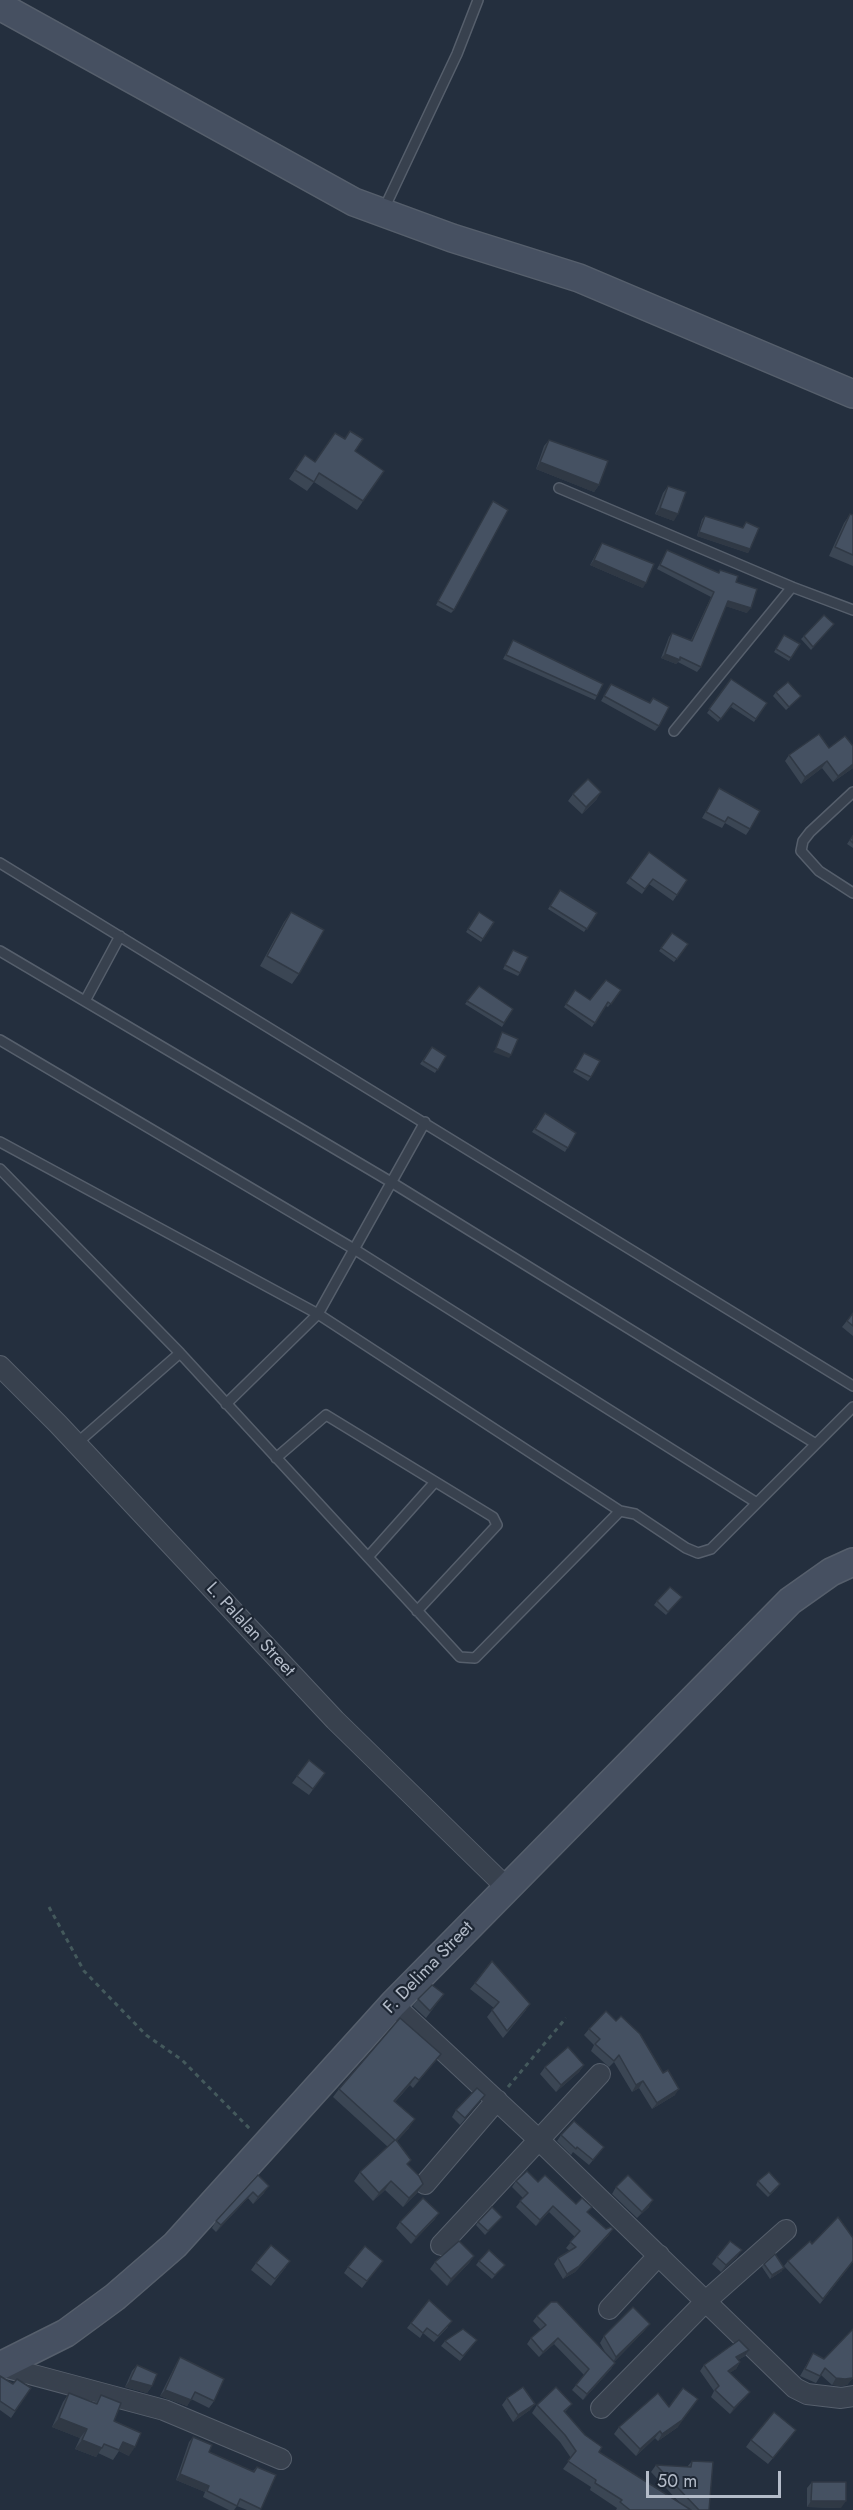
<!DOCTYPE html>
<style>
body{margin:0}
#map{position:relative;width:853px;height:2510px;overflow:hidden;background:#242f3e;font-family:Jost,sans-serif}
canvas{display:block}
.scale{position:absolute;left:646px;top:2471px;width:135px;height:27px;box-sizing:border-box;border:3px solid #b4bcc9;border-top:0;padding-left:8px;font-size:18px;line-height:21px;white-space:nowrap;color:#b4bcc9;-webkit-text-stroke:4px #1d2633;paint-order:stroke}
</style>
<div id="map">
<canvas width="853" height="2510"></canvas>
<div class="scale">50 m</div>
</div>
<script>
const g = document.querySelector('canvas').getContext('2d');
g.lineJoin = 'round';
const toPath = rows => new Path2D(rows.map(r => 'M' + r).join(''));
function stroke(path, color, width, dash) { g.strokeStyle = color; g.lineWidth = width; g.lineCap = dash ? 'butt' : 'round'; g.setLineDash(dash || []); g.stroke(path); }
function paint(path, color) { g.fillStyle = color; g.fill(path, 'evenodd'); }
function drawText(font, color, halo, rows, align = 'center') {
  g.font = font + ' Jost,sans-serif'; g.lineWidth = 4.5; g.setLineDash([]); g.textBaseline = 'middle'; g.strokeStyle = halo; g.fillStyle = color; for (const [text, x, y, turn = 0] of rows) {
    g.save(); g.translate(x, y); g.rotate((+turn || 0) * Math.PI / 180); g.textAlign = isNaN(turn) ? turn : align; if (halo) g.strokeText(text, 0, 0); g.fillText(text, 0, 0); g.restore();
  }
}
const lane = toPath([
 [383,211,457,54,478,0],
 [559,488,792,587,853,610],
 [674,731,792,587],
 [853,792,810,832,803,841,801,851,819,871,853,893],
 [0,863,853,1386],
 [0,951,391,1182,816,1444],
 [85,1001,120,936],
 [0,1040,354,1249,757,1503],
 [0,1142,318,1314,620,1511],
 [0,1169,180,1353,460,1657,475,1658,620,1511,635,1514,686,1548,698,1553,711,1549,853,1407],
 [226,1404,318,1314,425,1122],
 [76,1444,180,1353],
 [276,1458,326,1415,493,1517,497,1525,417,1611],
 [368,1557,434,1483]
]);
const street = toPath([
 [0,1366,58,1424,335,1720,507,1888],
 [393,2004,539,2140,795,2388,807,2394,841,2398,853,2396],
 [425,2184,497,2100],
 [441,2245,600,2074],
 [609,2309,659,2255],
 [0,2366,164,2410,281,2459],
 [601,2408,706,2301,786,2230]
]);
const secondary = toPath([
 [0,6,354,202,452,238,579,278,853,394],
 [0,2366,66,2333,115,2297,175,2245,393,2004,790,1601,831,1572,853,1562]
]);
stroke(lane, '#565f6c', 12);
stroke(street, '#565f6c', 22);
stroke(secondary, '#565f6c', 30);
stroke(toPath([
 [49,1907,84,1971,146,2035,182,2060,250,2129],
 [508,2087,566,2018]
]), '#44595c', 3, [4.5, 4.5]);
stroke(lane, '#38414e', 9);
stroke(street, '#38414e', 20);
stroke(secondary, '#465061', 27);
paint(toPath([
 [549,440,599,485,594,492,536,469,544,446],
 [355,451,384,471,357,510,314,482,307,491,289,479,305,455,315,462],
 [668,486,674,521,655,514,663,493],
 [493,501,454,610,451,613,436,605],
 [850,514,853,515,853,566,829,556,844,523],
 [705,516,742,528,746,522,750,549,748,553,697,536,702,519],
 [602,543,643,588,590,565,599,548],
 [667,550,719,573,720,570,736,582,747,613,726,606,701,667,697,672,678,662,676,664,661,658,669,637,672,633,691,640,711,597,657,569],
 [834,624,811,650,801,639,804,636],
 [784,635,800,644,789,661,774,652],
 [513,640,597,696,595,700,503,659],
 [731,679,767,703,754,722,731,707,718,722,707,713],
 [611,684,649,703,653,698,659,726,655,731,601,701],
 [776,692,801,696,798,699,786,710,773,696],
 [853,746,853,768,833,782,822,768,801,784,785,761,789,755,829,748],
 [719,788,750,829,746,835,725,823,722,828,702,818],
 [573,794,597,799,582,814,568,801],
 [853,835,853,848,847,844],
 [649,852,687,880,673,901,649,884,642,894,626,883],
 [560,890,597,913,584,932,548,909],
 [291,912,299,974,292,984,260,966,284,922],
 [479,912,494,922,481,942,466,932],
 [672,933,688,944,674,962,659,951],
 [513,950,520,973,518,976,503,969],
 [479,986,513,1009,502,1027,465,1004],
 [575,990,590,1000,621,990,608,1007,606,1006,592,1027,564,1007],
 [432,1047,446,1056,435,1073,420,1064],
 [582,1056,591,1077,588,1081,573,1072],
 [545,1113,576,1133,565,1152,532,1132],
 [853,1313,853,1336,842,1327],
 [679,1600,666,1615,654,1605,657,1601],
 [309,1760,325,1773,309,1795,292,1783],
 [475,1983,526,2010,503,2038,487,2017,494,2008,470,1989],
 [444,1994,426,2018,413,2006,418,1999],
 [589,2029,675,2095,652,2109,639,2088,632,2092,614,2062,609,2067,591,2051,594,2045,584,2035],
 [441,2054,413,2088,410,2085,395,2102,409,2128,397,2141,408,2165,423,2184,417,2193,403,2207,385,2190,373,2201,354,2181,360,2172,388,2147,333,2097,339,2089],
 [584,2065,579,2072,556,2092,540,2074,545,2067],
 [485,2095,460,2125,452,2117,456,2110],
 [561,2135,604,2147,589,2165,573,2152,571,2155,557,2141],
 [258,2175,264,2193,253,2204,248,2198,216,2232,212,2228,216,2221],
 [516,2181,538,2182,576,2204,588,2213,609,2235,575,2272,563,2279,554,2264,558,2258,570,2251,566,2248,575,2237,549,2212,536,2226,516,2207,523,2198,512,2187],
 [758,2181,778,2187,768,2197,756,2185],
 [616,2187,649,2207,637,2218,612,2194],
 [502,2217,485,2235,476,2225,478,2222],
 [435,2219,411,2244,396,2228,400,2222],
 [474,2256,469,2263,447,2286,430,2269,435,2262],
 [717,2257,737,2257,721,2272,712,2264],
 [479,2261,502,2268,492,2279,476,2265],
 [788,2261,853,2262,820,2304,784,2266],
 [256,2263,286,2267,271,2286,251,2270],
 [764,2264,782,2271,770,2279,762,2267],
 [348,2267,378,2267,362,2288,344,2273],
 [429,2300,448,2327,434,2342,423,2333,420,2338,407,2328],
 [537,2316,605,2352,600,2343,604,2336,645,2330,614,2362,611,2369,583,2400,572,2390,584,2375,554,2344,539,2357,527,2344,531,2338,541,2330,533,2321],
 [853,2329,853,2378,847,2385,841,2386,832,2385,821,2375,816,2383,800,2376,813,2353,824,2359],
 [445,2341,473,2345,460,2361,441,2346],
 [749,2350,745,2356,738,2360,740,2362,736,2369,729,2373,750,2392,745,2398,730,2414,711,2397,714,2391,700,2371,704,2365],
 [180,2357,214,2401,209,2408,191,2399,187,2406,160,2396,176,2364],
 [137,2365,152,2386,147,2393,125,2387,132,2371],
 [0,2376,13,2384,31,2388,11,2418,0,2410],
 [69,2393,95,2403,101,2395,129,2456,119,2451,113,2460,98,2453,96,2457,75,2449,80,2438,52,2427,63,2402],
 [507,2398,530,2410,513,2422,502,2405],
 [572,2404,565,2412,599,2452,680,2503,651,2472,656,2465,687,2467,692,2461,709,2510,616,2510,617,2508,590,2490,591,2487,563,2469,571,2458,560,2442,532,2413,537,2405],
 [619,2427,678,2427,658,2441,655,2438,636,2456,614,2434],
 [193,2437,209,2452,253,2471,257,2467,261,2509,260,2510,247,2510,237,2506,234,2510,229,2510,203,2497,205,2492,176,2480,189,2442],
 [791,2437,768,2464,746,2447,751,2440],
 [812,2482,841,2508,807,2507,807,2488]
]), '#3b4654');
paint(toPath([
 [540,462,599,485,594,492,536,469],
 [660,508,678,514,674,521,655,514],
 [699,532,750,549,748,553,697,536],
 [594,560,646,583,643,588,590,565],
 [728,601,751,608,747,613,725,606],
 [665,654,680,660,676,664,661,658],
 [827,761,822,768,801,784,805,777],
 [853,764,853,768,833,782,838,776],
 [601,792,597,799,582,814,586,807],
 [496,1048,511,1055,509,1058,493,1052],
 [441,2054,435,2062,413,2088,419,2080],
 [584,2065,579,2072,556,2092,561,2085],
 [415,2077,410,2085,388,2109,394,2101],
 [643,2081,639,2088,632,2092,636,2085],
 [679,2089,675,2095,652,2109,657,2103],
 [415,2119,409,2128,390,2149,396,2140],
 [391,2181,385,2190,373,2201,379,2193],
 [423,2184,417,2193,403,2207,409,2198],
 [269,2186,264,2193,253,2204,258,2197],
 [253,2192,248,2198,216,2232,221,2225],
 [653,2200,649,2207,637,2218,642,2212],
 [553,2206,549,2212,536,2226,540,2220],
 [439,2213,435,2219,411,2244,416,2237],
 [613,2229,609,2235,575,2272,563,2279,567,2274],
 [742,2250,737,2257,721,2272,726,2265],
 [474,2256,469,2263,447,2286,451,2279],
 [784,2268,782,2271,770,2279,772,2275],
 [650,2324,645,2330,612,2364,616,2357],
 [558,2338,554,2344,539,2357,543,2352],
 [749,2350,745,2356,732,2363,736,2357],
 [740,2362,736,2369,723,2377,728,2371],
 [615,2363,611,2369,583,2400,587,2394],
 [853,2377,853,2378,847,2385,841,2386,832,2385,836,2378],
 [130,2380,152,2386,147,2393,125,2387],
 [165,2390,191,2400,187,2406,160,2396],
 [750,2392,745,2398,730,2414,734,2408],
 [698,2399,678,2427,658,2441,662,2434],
 [535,2404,530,2410,513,2422,518,2415],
 [59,2418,87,2429,80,2438,52,2427],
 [660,2431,655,2438,636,2456,640,2449],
 [82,2440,102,2448,96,2457,75,2449],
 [123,2442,135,2447,129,2456,119,2451],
 [180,2474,209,2486,205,2492,176,2480],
 [811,2501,846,2501,841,2508,807,2507]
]), '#303945');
const building = toPath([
 [350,431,363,439,355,451,384,471,363,501,319,473,314,482,295,470,305,455,315,462,335,433,345,439,350,431],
 [549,440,608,461,599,485,540,462,549,440],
 [668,486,686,492,678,514,660,508,668,486],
 [493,501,508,510,454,610,438,601,493,501],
 [850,514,853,515,853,555,835,547,850,514],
 [705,516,743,528,746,522,759,528,750,549,699,532,705,516],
 [602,543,654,564,646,583,594,560,602,543],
 [667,550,719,573,720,570,738,576,736,582,757,589,751,608,728,601,701,667,680,657,680,660,665,654,672,633,692,641,714,592,660,565,667,550],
 [824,615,834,624,813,647,804,636,824,615],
 [784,635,800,644,791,658,776,649,784,635],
 [513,640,603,684,597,696,506,655,513,640],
 [731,679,767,703,756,719,733,703,721,719,709,709,731,679],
 [788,682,801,696,789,707,776,692,788,682],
 [611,684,650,703,653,698,669,707,659,726,604,696,611,684],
 [819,734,829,748,845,736,853,746,853,764,838,776,827,761,805,777,789,755,819,734],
 [588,779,601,792,586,807,573,794,588,779],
 [719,788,760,811,750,829,728,817,725,822,706,812,719,788],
 [853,836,853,843,850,840,853,836],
 [649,852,687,880,677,895,653,879,645,889,630,878,649,852],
 [560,890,597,913,587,929,550,906,560,890],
 [291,912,324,930,299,974,267,956,291,912],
 [479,912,494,922,483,939,468,929,479,912],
 [672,933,688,944,677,959,661,948,672,933],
 [513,950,528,957,520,973,505,965,513,950],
 [606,980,621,990,611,1004,608,1002,595,1023,566,1004,575,990,590,1000,606,980],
 [479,986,513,1009,504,1023,467,1001,479,986],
 [502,1032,518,1039,511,1055,496,1048,502,1032],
 [432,1047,446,1056,438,1070,423,1061,432,1047],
 [584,1053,600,1061,591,1077,575,1069,584,1053],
 [545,1113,576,1133,568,1148,535,1129,545,1113],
 [853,1313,853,1326,847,1321,853,1313],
 [670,1587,682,1597,668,1612,657,1601,670,1587],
 [309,1760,325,1773,313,1789,297,1776,309,1760],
 [492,1961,530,2004,507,2031,492,2010,499,2002,475,1983,492,1961],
 [432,1985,444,1994,430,2011,418,1999,432,1985],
 [606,2011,616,2021,621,2016,640,2034,663,2073,668,2070,679,2089,657,2103,643,2081,636,2085,619,2055,614,2061,595,2044,600,2039,589,2029,606,2011],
 [400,2018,441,2054,419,2080,415,2077,394,2101,415,2119,396,2140,411,2160,407,2164,419,2176,423,2184,409,2198,391,2181,379,2193,360,2172,395,2140,339,2089,400,2018],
 [568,2047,584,2065,561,2085,545,2067,568,2047],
 [477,2088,485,2095,465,2118,456,2110,477,2088],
 [574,2121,604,2147,593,2160,577,2147,576,2149,561,2135,574,2121],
 [527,2171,538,2182,545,2175,576,2204,582,2198,592,2207,587,2212,606,2229,611,2227,613,2229,579,2266,567,2274,558,2258,576,2247,570,2242,580,2231,553,2206,540,2220,520,2201,528,2193,516,2181,527,2171],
 [769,2172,780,2184,770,2194,758,2181,769,2172],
 [258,2175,269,2186,258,2197,253,2192,221,2225,216,2221,258,2175],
 [628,2175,653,2200,642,2212,616,2187,628,2175],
 [423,2198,439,2213,416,2237,400,2222,423,2198],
 [492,2207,502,2217,488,2231,478,2222,492,2207],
 [838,2217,853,2238,853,2261,823,2299,788,2261,810,2241,812,2244,838,2217],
 [459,2241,474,2256,451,2279,435,2262,459,2241],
 [730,2241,742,2250,726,2265,717,2257,730,2241],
 [271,2245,290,2261,275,2279,256,2263,271,2245],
 [365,2246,383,2261,367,2281,348,2267,365,2246],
 [489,2250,505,2265,495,2275,479,2261,489,2250],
 [775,2254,784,2268,772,2275,764,2264,775,2254],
 [429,2300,452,2321,438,2336,427,2328,423,2333,411,2323,429,2300],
 [551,2302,557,2302,615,2363,587,2394,576,2385,589,2369,558,2338,543,2352,531,2338,546,2325,537,2316,551,2302],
 [633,2307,650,2324,616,2357,604,2336,633,2307],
 [463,2329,477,2340,463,2356,445,2341,463,2329],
 [853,2329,853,2377,852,2378,845,2379,836,2378,825,2368,820,2376,805,2369,813,2353,824,2359,853,2329],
 [739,2340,749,2350,736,2357,740,2362,728,2371,750,2392,734,2408,715,2390,719,2386,704,2365,739,2340],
 [180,2357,224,2379,214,2401,195,2392,191,2400,165,2390,180,2357],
 [137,2365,157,2374,152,2386,130,2380,137,2365],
 [0,2376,13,2384,17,2379,31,2388,15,2411,0,2401,0,2376],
 [523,2387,535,2404,518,2415,507,2398,523,2387],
 [556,2387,572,2404,564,2411,585,2435,602,2447,599,2452,691,2510,630,2510,620,2502,622,2500,595,2483,596,2480,568,2461,576,2451,565,2435,537,2405,556,2387],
 [683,2388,698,2399,682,2420,662,2434,660,2431,640,2449,619,2427,658,2393,669,2407,683,2388],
 [69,2393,97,2404,101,2395,121,2403,114,2421,141,2433,135,2447,123,2442,119,2450,104,2444,102,2448,82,2440,87,2429,59,2418,69,2393],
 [774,2412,796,2430,773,2458,751,2440,774,2412],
 [193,2437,212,2445,209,2452,254,2472,257,2467,276,2475,261,2509,240,2499,237,2506,207,2491,209,2486,180,2474,193,2437],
 [692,2461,713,2462,709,2510,699,2510,656,2465,691,2467,692,2461],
 [812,2482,846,2482,846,2501,811,2501,812,2482]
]);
paint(building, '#455162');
stroke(building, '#303945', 1.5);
drawText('18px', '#b4bcc9', '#1d2633', [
 ["L. Palalan Street",250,1630,47],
 ["F. Delima Street",429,1968,-46]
]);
</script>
